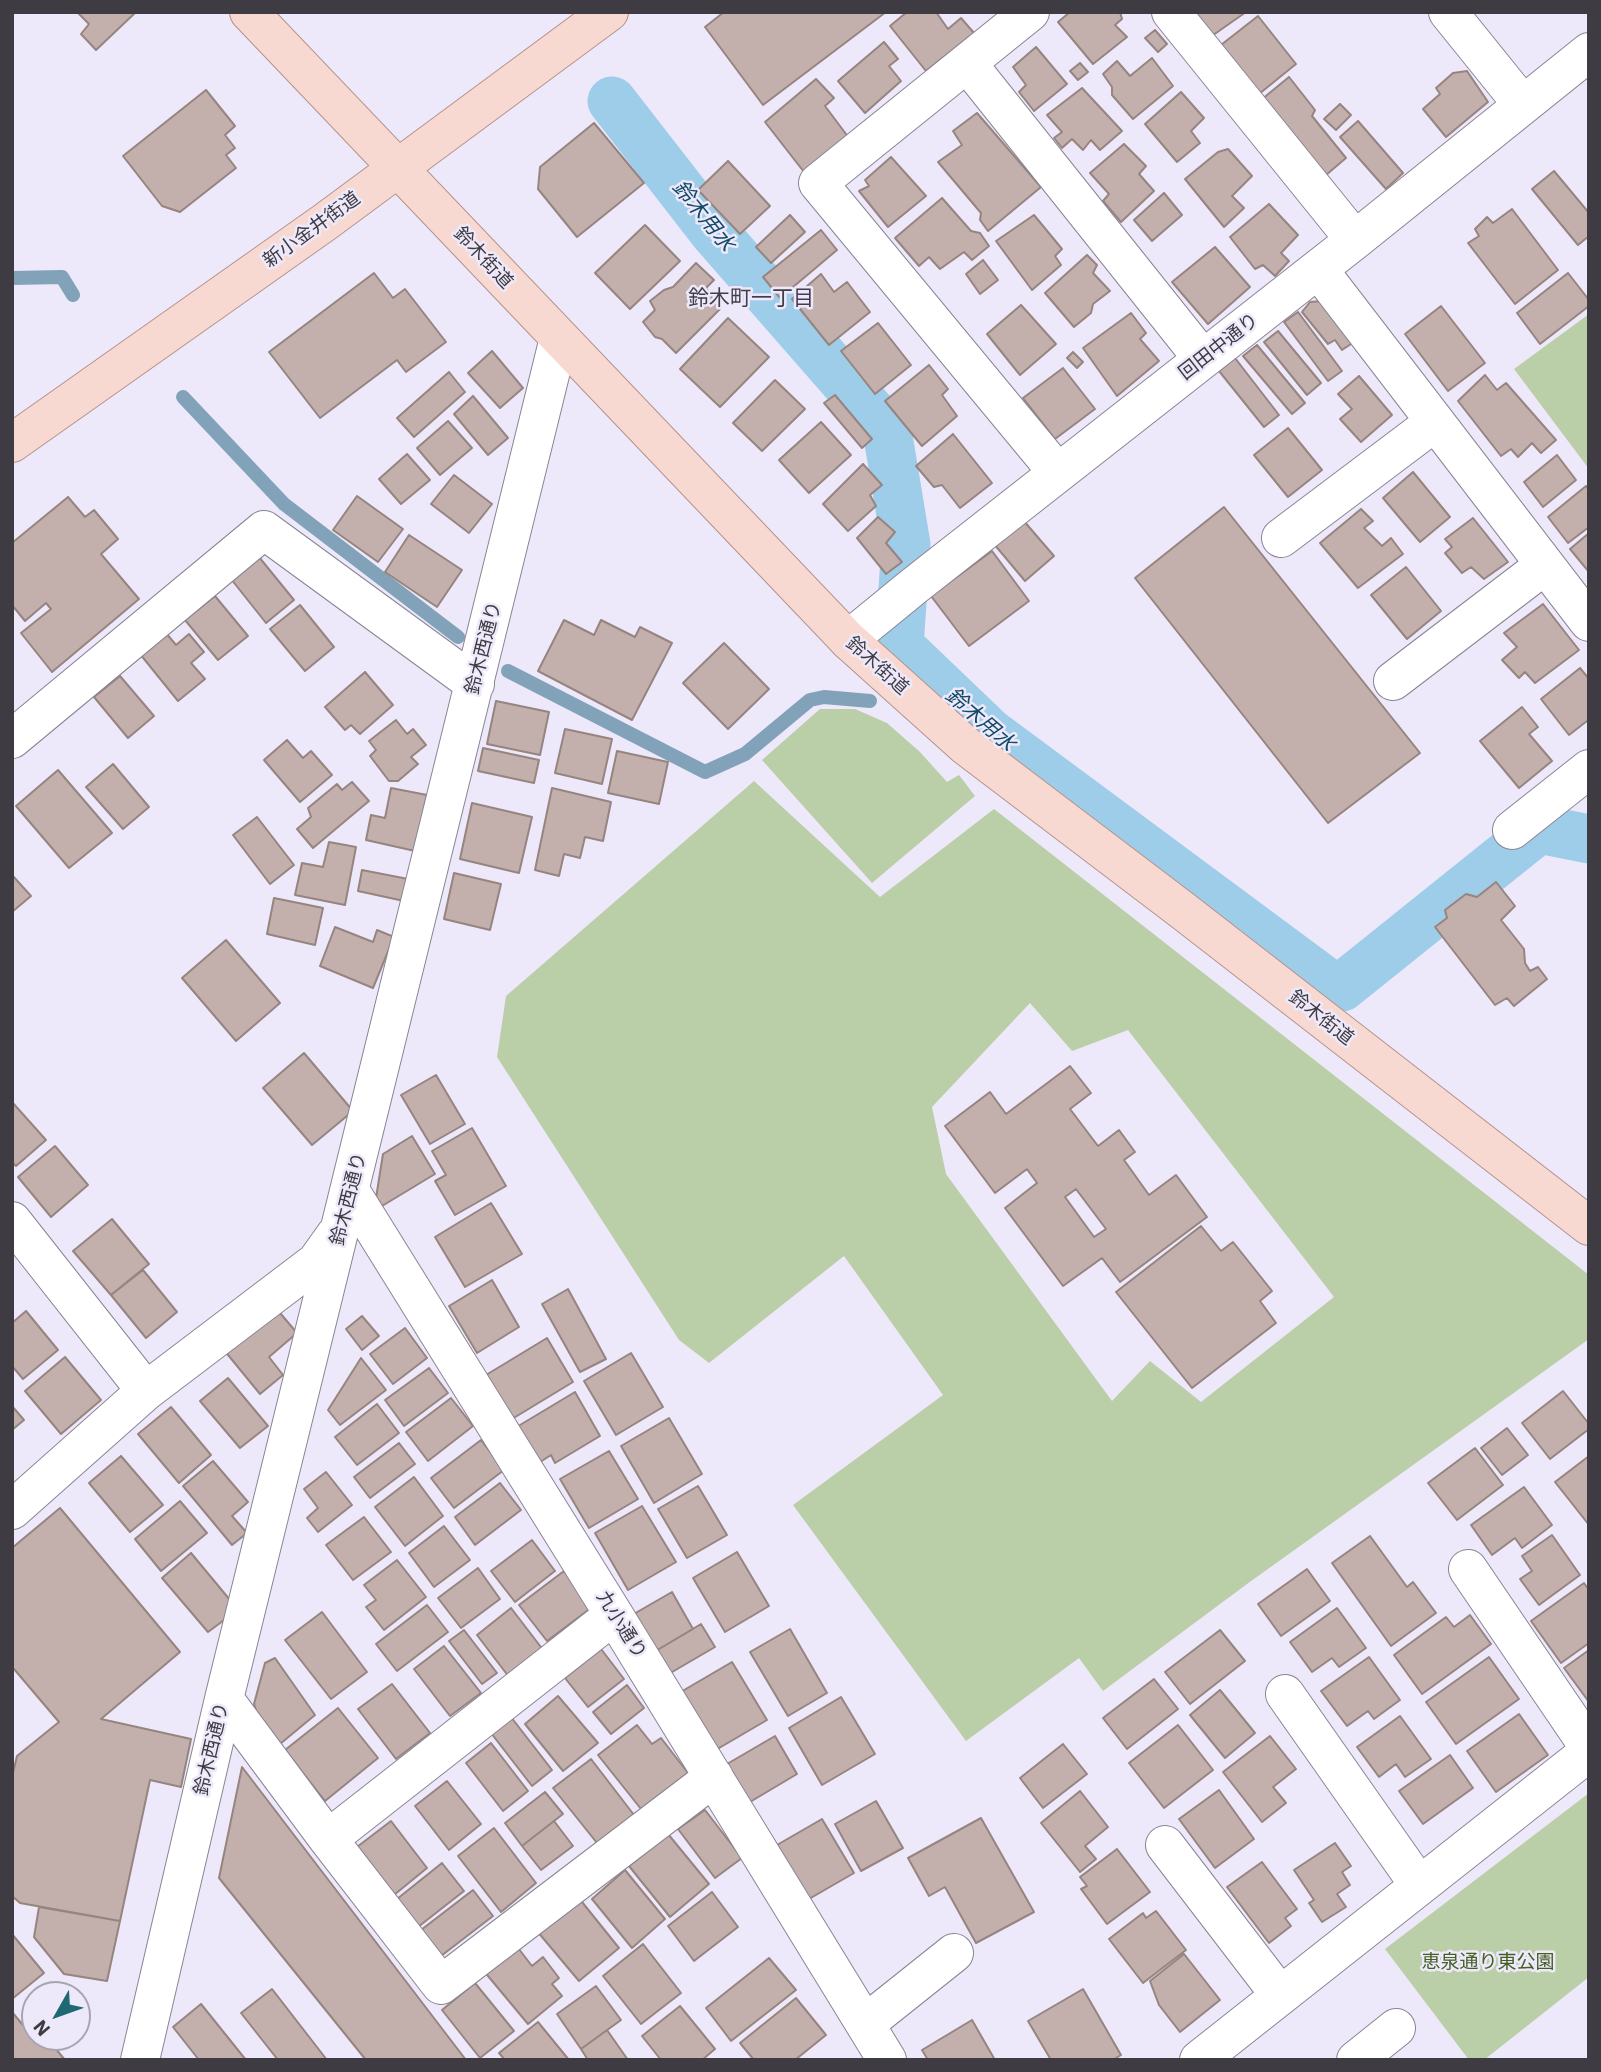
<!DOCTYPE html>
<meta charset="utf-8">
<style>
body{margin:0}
#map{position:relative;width:1601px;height:2072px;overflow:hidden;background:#eee9fa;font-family:"IBM Plex Sans",sans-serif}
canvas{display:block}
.frame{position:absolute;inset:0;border:14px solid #3e3c42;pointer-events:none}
.north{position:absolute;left:21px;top:1981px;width:70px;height:70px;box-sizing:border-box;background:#eee9fa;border:2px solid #a8a4b0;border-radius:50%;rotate:230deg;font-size:19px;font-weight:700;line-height:28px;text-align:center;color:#3e3c42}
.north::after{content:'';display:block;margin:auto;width:24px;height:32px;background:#1f6a72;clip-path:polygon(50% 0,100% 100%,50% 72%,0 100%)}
</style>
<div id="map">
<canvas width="1601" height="2072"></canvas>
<div class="frame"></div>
<div class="north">N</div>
</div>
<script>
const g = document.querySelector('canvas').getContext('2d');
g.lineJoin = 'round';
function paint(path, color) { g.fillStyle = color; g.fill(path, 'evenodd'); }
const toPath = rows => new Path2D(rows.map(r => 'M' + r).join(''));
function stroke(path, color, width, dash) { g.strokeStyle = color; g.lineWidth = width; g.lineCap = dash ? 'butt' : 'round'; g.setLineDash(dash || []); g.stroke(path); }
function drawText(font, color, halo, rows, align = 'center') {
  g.font = font + ' "IBM Plex Sans","Noto Sans JP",sans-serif'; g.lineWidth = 5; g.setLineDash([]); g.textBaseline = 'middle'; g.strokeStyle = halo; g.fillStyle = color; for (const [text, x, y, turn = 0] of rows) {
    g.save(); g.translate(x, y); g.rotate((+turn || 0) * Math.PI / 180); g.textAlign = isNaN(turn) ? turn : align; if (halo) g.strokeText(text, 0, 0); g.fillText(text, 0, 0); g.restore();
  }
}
paint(toPath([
 [1589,314,1589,469,1514,369],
 [820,709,855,709,887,723,920,752,947,782,959,775,975,796,872,883,762,760],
 [754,781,880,897,994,809,1589,1275,1589,1339,1247,1584,1103,1691,1079,1658,966,1741,793,1505,943,1395,844,1256,709,1363,679,1340,497,1057,506,996],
 [1030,1003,1072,1051,1128,1030,1334,1297,1201,1402,1150,1361,1112,1401,946,1174,932,1107],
 [1589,1793,1589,1977,1484,2060,1469,2060,1385,1949]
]), '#bacea8');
stroke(toPath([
 [12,278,62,277,73,295],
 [183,397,284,504,458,637],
 [508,671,705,772,745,754,810,700,824,697,870,701]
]), '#81a2b8', 14);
stroke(toPath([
 [612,101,713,231,887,430,906,545,899,646,990,733,1334,988,1342,987,1539,829,1589,839]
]), '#9ecdea', 49);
const building = toPath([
 [77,12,136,12,96,50,81,34,89,24,77,12],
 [724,12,886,12,763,105,705,27,724,12],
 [907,12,936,12,948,29,961,18,974,33,926,71,890,26,907,12],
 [1070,12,1120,12,1122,19,1115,25,1127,37,1093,64,1058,22,1070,12],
 [1187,12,1246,12,1209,38,1187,12],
 [1258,16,1296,64,1259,94,1221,45,1258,16],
 [1155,30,1167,44,1158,52,1145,38,1155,30],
 [884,42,898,59,889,66,901,81,865,113,838,81,884,42],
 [1036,47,1067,84,1034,111,1019,92,1026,85,1013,67,1036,47],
 [1152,58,1173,86,1133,119,1112,95,1112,87,1103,74,1117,61,1130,76,1152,58],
 [1080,63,1088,72,1078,80,1070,71,1080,63],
 [1467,71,1488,102,1446,137,1423,109,1440,94,1436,88,1453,73,1467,71],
 [1289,77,1315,110,1312,116,1346,158,1326,175,1261,100,1289,77],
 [816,79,834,98,825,106,849,138,804,172,765,122,816,79],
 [1082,88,1122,131,1100,150,1091,140,1083,150,1072,139,1062,148,1054,138,1062,132,1047,115,1082,88],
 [206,90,235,126,225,135,235,148,226,155,236,168,180,212,162,206,123,156,206,90],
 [1181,92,1204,118,1191,131,1200,143,1177,162,1145,124,1181,92],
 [1340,104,1351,115,1336,130,1324,119,1340,104],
 [977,113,1041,187,988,231,980,220,981,213,938,162,962,145,953,131,977,113],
 [1358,121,1403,173,1386,189,1340,137,1358,121],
 [594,123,644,183,577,237,538,189,540,167,594,123],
 [1124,144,1146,166,1139,174,1154,191,1121,222,1103,201,1109,194,1090,173,1124,144],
 [1228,149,1252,176,1232,196,1244,208,1224,227,1185,179,1218,152,1228,149],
 [891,157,926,196,888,227,859,191,869,186,865,180,891,157],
 [728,161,770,206,740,234,698,190,728,161],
 [1554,171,1589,213,1589,236,1578,245,1532,189,1554,171],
 [1164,193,1182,215,1152,241,1134,220,1164,193],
 [942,198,971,231,980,233,989,246,972,260,964,252,940,269,929,257,919,266,895,238,942,198],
 [1269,204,1298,235,1281,253,1289,261,1275,276,1263,265,1255,269,1230,237,1269,204],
 [1512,209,1558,270,1515,304,1468,243,1479,236,1475,229,1487,217,1493,223,1512,209],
 [790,215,805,232,771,263,756,247,790,215],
 [1034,215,1062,249,1055,256,1061,265,1032,290,996,241,1034,215],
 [645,225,680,261,630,309,595,273,645,225],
 [821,230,837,250,780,298,763,277,821,230],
 [1215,247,1250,287,1208,324,1172,282,1215,247],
 [1087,255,1097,265,1093,273,1110,291,1093,304,1091,313,1074,327,1045,293,1087,255],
 [983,260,998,280,980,294,966,274,983,260],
 [696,263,714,280,706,288,720,309,676,353,662,339,655,337,643,322,655,310,650,301,664,290,673,287,696,263],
 [374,273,393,298,405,289,446,342,406,372,397,360,320,418,269,352,374,273],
 [1568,273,1589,300,1589,306,1540,344,1517,313,1568,273],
 [821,274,834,292,847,282,870,312,829,345,792,299,821,274],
 [1322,301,1354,342,1342,350,1335,340,1328,344,1302,312,1310,302,1322,301],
 [1021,305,1056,344,1020,375,987,334,1021,305],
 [1441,306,1485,363,1448,391,1405,334,1441,306],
 [1298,312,1342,371,1328,381,1284,322,1298,312],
 [1131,313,1146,333,1140,339,1159,361,1117,396,1083,348,1131,313],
 [728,318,769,357,720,407,680,369,728,318],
 [878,323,911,365,875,394,841,351,878,323],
 [1278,331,1321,383,1307,395,1264,342,1278,331],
 [1257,345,1305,403,1292,414,1243,356,1257,345],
 [492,351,523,388,500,408,468,373,492,351],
 [1073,352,1083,362,1077,368,1067,358,1073,352],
 [1235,358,1279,415,1264,427,1219,371,1235,358],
 [929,365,948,389,942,395,957,416,922,446,885,401,929,365],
 [1063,368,1095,409,1055,439,1023,398,1063,368],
 [449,372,465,392,414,437,397,418,449,372],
 [1485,375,1497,390,1506,383,1556,440,1541,453,1532,443,1518,457,1511,449,1501,456,1458,401,1485,375],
 [1359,376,1392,415,1361,442,1340,419,1352,409,1338,394,1359,376],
 [775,380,805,409,762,451,733,423,775,380],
 [835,395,872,439,862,448,824,403,835,395],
 [473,396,508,438,488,455,454,414,473,396],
 [448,421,472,448,440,475,417,448,448,421],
 [821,422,851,455,809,493,779,460,821,422],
 [1288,428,1322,470,1288,497,1254,455,1288,428],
 [953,434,992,483,960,508,942,485,934,487,916,466,953,434],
 [407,454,430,480,401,504,379,479,407,454],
 [1557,455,1576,480,1543,507,1524,482,1557,455],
 [863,464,882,485,870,495,876,506,848,531,823,504,863,464],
 [1413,472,1450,517,1420,542,1383,498,1413,472],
 [454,475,492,504,469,533,431,504,454,475],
 [1586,486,1589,490,1589,527,1568,543,1548,517,1586,486],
 [357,496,403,529,378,562,333,530,357,496],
 [68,497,85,517,94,510,118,539,101,554,139,599,52,672,21,633,51,609,46,603,25,621,12,605,12,543,68,497],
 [1224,507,1420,753,1328,823,1135,578,1224,507],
 [1361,509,1373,521,1364,528,1382,546,1391,538,1403,554,1358,588,1320,543,1361,509],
 [878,517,895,532,886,543,902,562,886,574,857,538,878,517],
 [1473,518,1508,562,1484,579,1471,567,1462,573,1445,553,1452,547,1445,539,1473,518],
 [1023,520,1054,556,1025,581,994,544,1023,520],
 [1589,533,1589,572,1570,549,1589,533],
 [409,535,462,570,437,607,385,572,409,535],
 [992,551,1029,601,969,646,931,596,992,551],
 [259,557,294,600,266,623,231,579,259,557],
 [1406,567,1441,611,1407,639,1371,595,1406,567],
 [215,596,248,636,218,660,185,620,215,596],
 [1543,604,1579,650,1535,683,1525,672,1519,678,1502,660,1517,647,1504,633,1543,604],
 [300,605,334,647,305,671,270,629,300,605],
 [564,620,594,635,601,620,635,637,640,627,672,643,632,720,538,671,564,620],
 [166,633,176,645,189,634,204,652,191,663,205,679,178,701,140,654,166,633],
 [724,643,769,689,728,729,683,683,724,643],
 [1580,668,1589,679,1589,723,1587,721,1569,735,1541,699,1580,668],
 [365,672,393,705,360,734,351,725,345,730,325,707,365,672],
 [120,676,154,716,128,738,94,697,120,676],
 [496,701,549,712,540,755,487,744,496,701],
 [1522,707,1538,727,1529,734,1552,761,1519,788,1480,741,1522,707],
 [396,720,407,734,413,729,426,745,411,757,418,764,398,781,389,781,370,756,376,750,369,741,396,720],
 [565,729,612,739,602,784,555,773,565,729],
 [287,740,303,758,311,751,332,775,300,802,264,760,287,740],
 [483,748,539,760,534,783,478,771,483,748],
 [617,751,668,762,659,804,608,793,617,751],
 [113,764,149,807,123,829,86,787,113,764],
 [58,770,112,833,69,868,16,806,58,770],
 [352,782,369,801,313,848,297,829,311,817,308,808,337,784,342,790,352,782],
 [391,788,427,795,415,851,366,840,371,815,385,818,391,788],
 [552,788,611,802,603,841,585,837,580,858,564,854,559,876,535,870,552,788],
 [472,803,532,817,519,873,460,859,472,803],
 [257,817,294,865,270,884,233,835,257,817],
 [329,842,356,847,345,905,295,895,302,863,323,867,329,842],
 [362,870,408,879,404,901,358,891,362,870],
 [454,873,501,884,490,930,444,919,454,873],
 [12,875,31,896,12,912,12,875],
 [1496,882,1515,906,1501,920,1524,949,1525,963,1530,971,1538,967,1547,979,1514,1006,1507,998,1495,1005,1435,927,1447,918,1445,910,1466,894,1477,897,1496,882],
 [274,898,323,908,315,945,267,934,274,898],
 [335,927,373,942,377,930,394,937,373,988,320,966,335,927],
 [226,940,280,1003,236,1041,182,978,226,940],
 [304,1053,353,1111,312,1145,263,1088,304,1053],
 [1070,1066,1091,1093,1070,1109,1098,1146,1119,1130,1135,1152,1124,1160,1149,1195,1176,1175,1207,1217,1120,1282,1102,1258,1063,1286,1005,1208,1037,1183,1027,1169,995,1193,945,1126,990,1092,1006,1114,1070,1066],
 [1076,1189,1106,1229,1094,1237,1065,1197,1076,1189],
 [436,1075,465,1124,430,1144,401,1095,436,1075],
 [12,1102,46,1140,16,1166,12,1162,12,1102],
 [472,1128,506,1186,455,1215,435,1181,446,1175,432,1151,472,1128],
 [412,1136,435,1174,382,1206,376,1198,383,1154,412,1136],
 [55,1146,88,1185,51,1217,18,1177,55,1146],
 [491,1203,522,1254,465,1287,435,1237,491,1203],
 [112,1219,149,1264,111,1295,73,1251,112,1219],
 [1201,1226,1221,1251,1233,1242,1272,1291,1260,1301,1276,1323,1192,1388,1116,1292,1201,1226],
 [143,1270,177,1312,146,1338,111,1295,143,1270],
 [492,1280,519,1327,477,1353,449,1306,492,1280],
 [568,1289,606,1359,580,1372,542,1304,568,1289],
 [275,1307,297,1333,269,1357,283,1375,260,1394,224,1350,275,1307],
 [26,1311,58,1350,23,1379,12,1366,12,1323,26,1311],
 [362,1316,379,1336,362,1350,346,1329,362,1316],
 [405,1328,427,1358,393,1384,370,1354,405,1328],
 [547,1338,573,1382,512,1419,486,1375,547,1338],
 [631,1353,663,1407,616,1435,584,1381,631,1353],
 [65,1357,101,1400,61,1434,25,1391,65,1357],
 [361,1358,386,1390,340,1425,328,1410,361,1358],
 [429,1368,448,1393,404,1426,385,1400,429,1368],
 [228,1378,268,1426,240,1448,200,1401,228,1378],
 [1563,1391,1589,1424,1589,1429,1550,1459,1522,1423,1563,1391],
 [575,1392,600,1436,555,1463,551,1455,537,1464,515,1428,575,1392],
 [451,1398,473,1426,428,1461,406,1432,451,1398],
 [377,1404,399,1433,357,1465,335,1437,377,1404],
 [12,1406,24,1420,12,1430,12,1406],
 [171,1407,211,1455,179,1483,138,1434,171,1407],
 [669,1418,702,1474,654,1503,621,1446,669,1418],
 [1507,1428,1528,1455,1502,1475,1481,1448,1507,1428],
 [481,1440,504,1470,454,1508,431,1478,481,1440],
 [399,1443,415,1464,370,1498,354,1477,399,1443],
 [1475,1448,1503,1485,1457,1520,1428,1483,1475,1448],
 [609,1451,638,1499,589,1528,560,1479,609,1451],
 [121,1456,163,1505,130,1532,89,1483,121,1456],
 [1589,1456,1589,1525,1555,1482,1589,1456],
 [213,1461,248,1502,232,1516,247,1533,232,1545,183,1486,213,1461],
 [326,1472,352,1505,318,1532,307,1518,318,1508,304,1489,326,1472],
 [414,1477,443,1516,405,1546,375,1507,414,1477],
 [500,1483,521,1510,475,1545,455,1517,500,1483],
 [698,1486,727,1535,687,1558,658,1509,698,1486],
 [1524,1487,1552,1525,1522,1548,1515,1538,1492,1555,1471,1525,1524,1487],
 [180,1501,207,1533,161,1571,135,1539,180,1501],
 [642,1506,676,1562,628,1590,595,1533,642,1506],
 [60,1508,180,1652,101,1719,191,1739,181,1787,150,1780,120,1921,20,1903,12,1896,12,1777,17,1756,59,1722,14,1669,12,1671,12,1548,60,1508],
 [364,1517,391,1552,353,1580,326,1545,364,1517],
 [444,1526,470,1560,434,1587,409,1553,444,1526],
 [1552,1535,1580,1575,1539,1605,1520,1579,1532,1571,1522,1556,1552,1535],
 [1370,1536,1407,1587,1413,1582,1436,1613,1391,1646,1332,1563,1370,1536],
 [532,1540,555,1571,515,1602,491,1571,532,1540],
 [737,1552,769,1606,725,1632,693,1578,737,1552],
 [191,1553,230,1600,231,1615,208,1632,162,1578,191,1553],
 [397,1560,426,1597,384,1630,366,1607,376,1600,364,1585,397,1560],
 [478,1568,500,1599,461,1628,438,1598,478,1568],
 [1307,1569,1330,1601,1281,1636,1258,1604,1307,1569],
 [564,1571,591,1608,547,1641,519,1605,564,1571],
 [1584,1583,1589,1590,1589,1643,1561,1663,1531,1621,1584,1583],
 [672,1592,693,1629,654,1652,632,1615,672,1592],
 [427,1605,448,1632,397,1671,376,1644,427,1605],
 [511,1608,547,1655,512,1681,477,1635,511,1608],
 [1337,1608,1366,1648,1339,1667,1332,1658,1312,1672,1290,1642,1337,1608],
 [322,1612,367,1672,331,1699,285,1640,322,1612],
 [1470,1615,1491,1644,1422,1694,1394,1655,1446,1617,1454,1627,1470,1615],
 [701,1624,715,1647,667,1675,654,1652,701,1624],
 [790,1629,827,1693,788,1716,750,1652,790,1629],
 [464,1630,497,1673,482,1684,449,1641,464,1630],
 [1220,1630,1245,1661,1190,1704,1165,1672,1220,1630],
 [444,1646,481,1693,450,1716,414,1669,444,1646],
 [601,1649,624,1679,588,1707,565,1678,601,1649],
 [1589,1650,1589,1702,1564,1668,1589,1650],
 [1369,1657,1400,1700,1374,1719,1368,1711,1347,1726,1321,1691,1369,1657],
 [1489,1657,1519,1699,1456,1744,1426,1702,1489,1657],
 [275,1658,315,1715,280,1744,259,1719,254,1704,265,1663,275,1658],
 [732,1662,767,1720,714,1751,679,1693,732,1662],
 [1154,1679,1178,1709,1127,1749,1103,1718,1154,1679],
 [392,1684,430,1733,396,1759,358,1709,392,1684],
 [627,1685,644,1708,611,1734,593,1712,627,1685],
 [1220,1690,1255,1733,1225,1758,1190,1715,1220,1690],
 [558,1696,598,1743,563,1771,525,1724,558,1696],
 [841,1697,875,1754,822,1785,789,1728,841,1697],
 [338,1708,378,1758,325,1801,285,1750,338,1708],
 [1519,1714,1548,1755,1496,1792,1467,1751,1519,1714],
 [1400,1716,1431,1759,1405,1777,1396,1764,1379,1777,1357,1747,1400,1716],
 [511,1717,552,1770,532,1786,491,1733,511,1717],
 [637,1725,652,1744,661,1738,688,1773,641,1809,598,1755,637,1725],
 [1178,1725,1213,1770,1164,1808,1129,1763,1178,1725],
 [775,1736,797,1774,750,1802,727,1764,775,1736],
 [1270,1736,1296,1769,1273,1787,1286,1803,1262,1822,1223,1772,1270,1736],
 [491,1743,528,1791,503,1811,466,1763,491,1743],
 [1063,1744,1087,1774,1043,1808,1020,1778,1063,1744],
 [1450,1755,1473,1788,1423,1824,1399,1791,1450,1755],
 [591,1759,634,1815,597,1843,553,1788,591,1759],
 [242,1767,466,2060,366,2060,219,1878,242,1767],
 [447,1781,481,1824,449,1850,415,1806,447,1781],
 [1219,1790,1254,1839,1215,1868,1179,1819,1219,1790],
 [1080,1791,1108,1827,1085,1846,1096,1859,1080,1872,1041,1823,1080,1791],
 [545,1792,563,1814,522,1846,505,1823,545,1792],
 [876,1801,903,1848,861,1871,835,1824,876,1801],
 [705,1810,742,1858,715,1878,678,1829,705,1810],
 [981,1818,1034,1912,976,1943,945,1887,929,1896,908,1858,981,1818],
 [822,1819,854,1873,809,1899,777,1845,822,1819],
 [391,1821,427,1868,394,1895,357,1847,391,1821],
 [554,1821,573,1846,541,1870,522,1846,554,1821],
 [494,1828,536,1883,501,1912,458,1856,494,1828],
 [668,1834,709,1884,670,1917,629,1866,668,1834],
 [1335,1843,1351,1866,1342,1872,1350,1885,1337,1894,1346,1907,1322,1922,1309,1903,1314,1900,1294,1870,1335,1843],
 [1117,1849,1150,1892,1107,1924,1081,1889,1087,1886,1080,1877,1117,1849],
 [1262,1862,1297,1909,1285,1918,1291,1926,1269,1943,1227,1887,1262,1862],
 [442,1863,464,1891,418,1927,397,1899,442,1863],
 [625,1870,665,1919,632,1948,592,1899,625,1870],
 [473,1890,493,1916,441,1956,421,1930,473,1890],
 [712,1892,738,1927,694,1961,668,1926,712,1892],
 [578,1897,619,1948,579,1981,537,1931,578,1897],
 [39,1907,120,1921,107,1981,64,1974,34,1937,39,1907],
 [1156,1911,1186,1950,1143,1983,1109,1939,1143,1913,1146,1918,1156,1911],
 [12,1934,44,1973,12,1999,12,1934],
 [515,1944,532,1966,543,1957,559,1978,552,1984,562,1996,528,2024,483,1970,515,1944],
 [643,1944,681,1993,641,2024,603,1976,643,1944],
 [1184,1954,1220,2000,1180,2032,1159,2005,1150,1981,1184,1954],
 [769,1958,796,1990,731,2041,706,2008,769,1958],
 [475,1983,514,2031,480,2058,442,2010,475,1983],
 [596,1986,621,2020,581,2049,557,2014,596,1986],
 [272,1989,327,2060,278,2060,241,2013,272,1989],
 [1083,1989,1121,2055,1113,2060,1051,2060,1028,2021,1083,1989],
 [796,1998,826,2035,795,2060,754,2060,740,2043,796,1998],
 [201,2004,246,2060,199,2060,173,2027,201,2004],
 [680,2006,715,2049,702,2060,661,2060,642,2036,680,2006],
 [12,2012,38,2043,46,2037,65,2060,12,2060,12,2012],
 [972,2020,995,2060,928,2060,922,2050,972,2020],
 [538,2022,569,2060,505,2060,499,2053,538,2022],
 [607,2030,628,2060,588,2060,581,2049,607,2030]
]);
paint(building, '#c3b0ad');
stroke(building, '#968481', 2);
const minor = toPath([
 [1030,12,818,183,1058,473],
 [1171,12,1355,240],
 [1448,12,1523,105],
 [967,63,1203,359],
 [1318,269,1589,622],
 [1281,538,1435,422],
 [848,640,914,586,1355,240,1589,52],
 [1393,681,1545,565],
 [12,739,264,530,475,684],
 [1512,830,1589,769],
 [351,1192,614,1615,887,2060],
 [12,1221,146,1391],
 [12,1510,146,1391,316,1262,336,1234],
 [1468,1569,1589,1747],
 [1285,1694,1419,1885],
 [224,1699,328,1839,441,1985,714,1777],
 [328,1839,614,1615],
 [1165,1845,1280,1995],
 [865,2024,954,1953],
 [140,2060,224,1699,559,338],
 [1199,2060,1589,1752],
 [1356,2060,1396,2028]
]);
const major = toPath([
 [249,12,848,640,966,746,1182,910,1589,1226],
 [12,443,325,222,609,12]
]);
stroke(minor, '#898593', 40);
stroke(major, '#b4928c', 40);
stroke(minor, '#fff', 38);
stroke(major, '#f8d9d2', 38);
drawText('19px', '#3e3c42', '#eee9fa', [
 ["新小金井街道",312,230,-36],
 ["鈴木街道",483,258,47],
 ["回田中通り",1219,347,-38],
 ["鈴木西通り",484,648,-76],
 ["鈴木街道",877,666,42],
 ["鈴木街道",1321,1018,38],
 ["鈴木西通り",349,1199,-76],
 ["九小通り",621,1625,58],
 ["鈴木西通り",212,1749,-77]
]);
drawText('19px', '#435f22', '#eee9fa', [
 ["恵泉通り東公園",1488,1963]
]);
drawText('italic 21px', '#114a67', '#eee9fa', [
 ["鈴木用水",703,216,51],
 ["鈴木用水",980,720,41]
]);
drawText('21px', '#413d4a', '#eee9fa', [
 ["鈴木町一丁目",751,299]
]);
</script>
